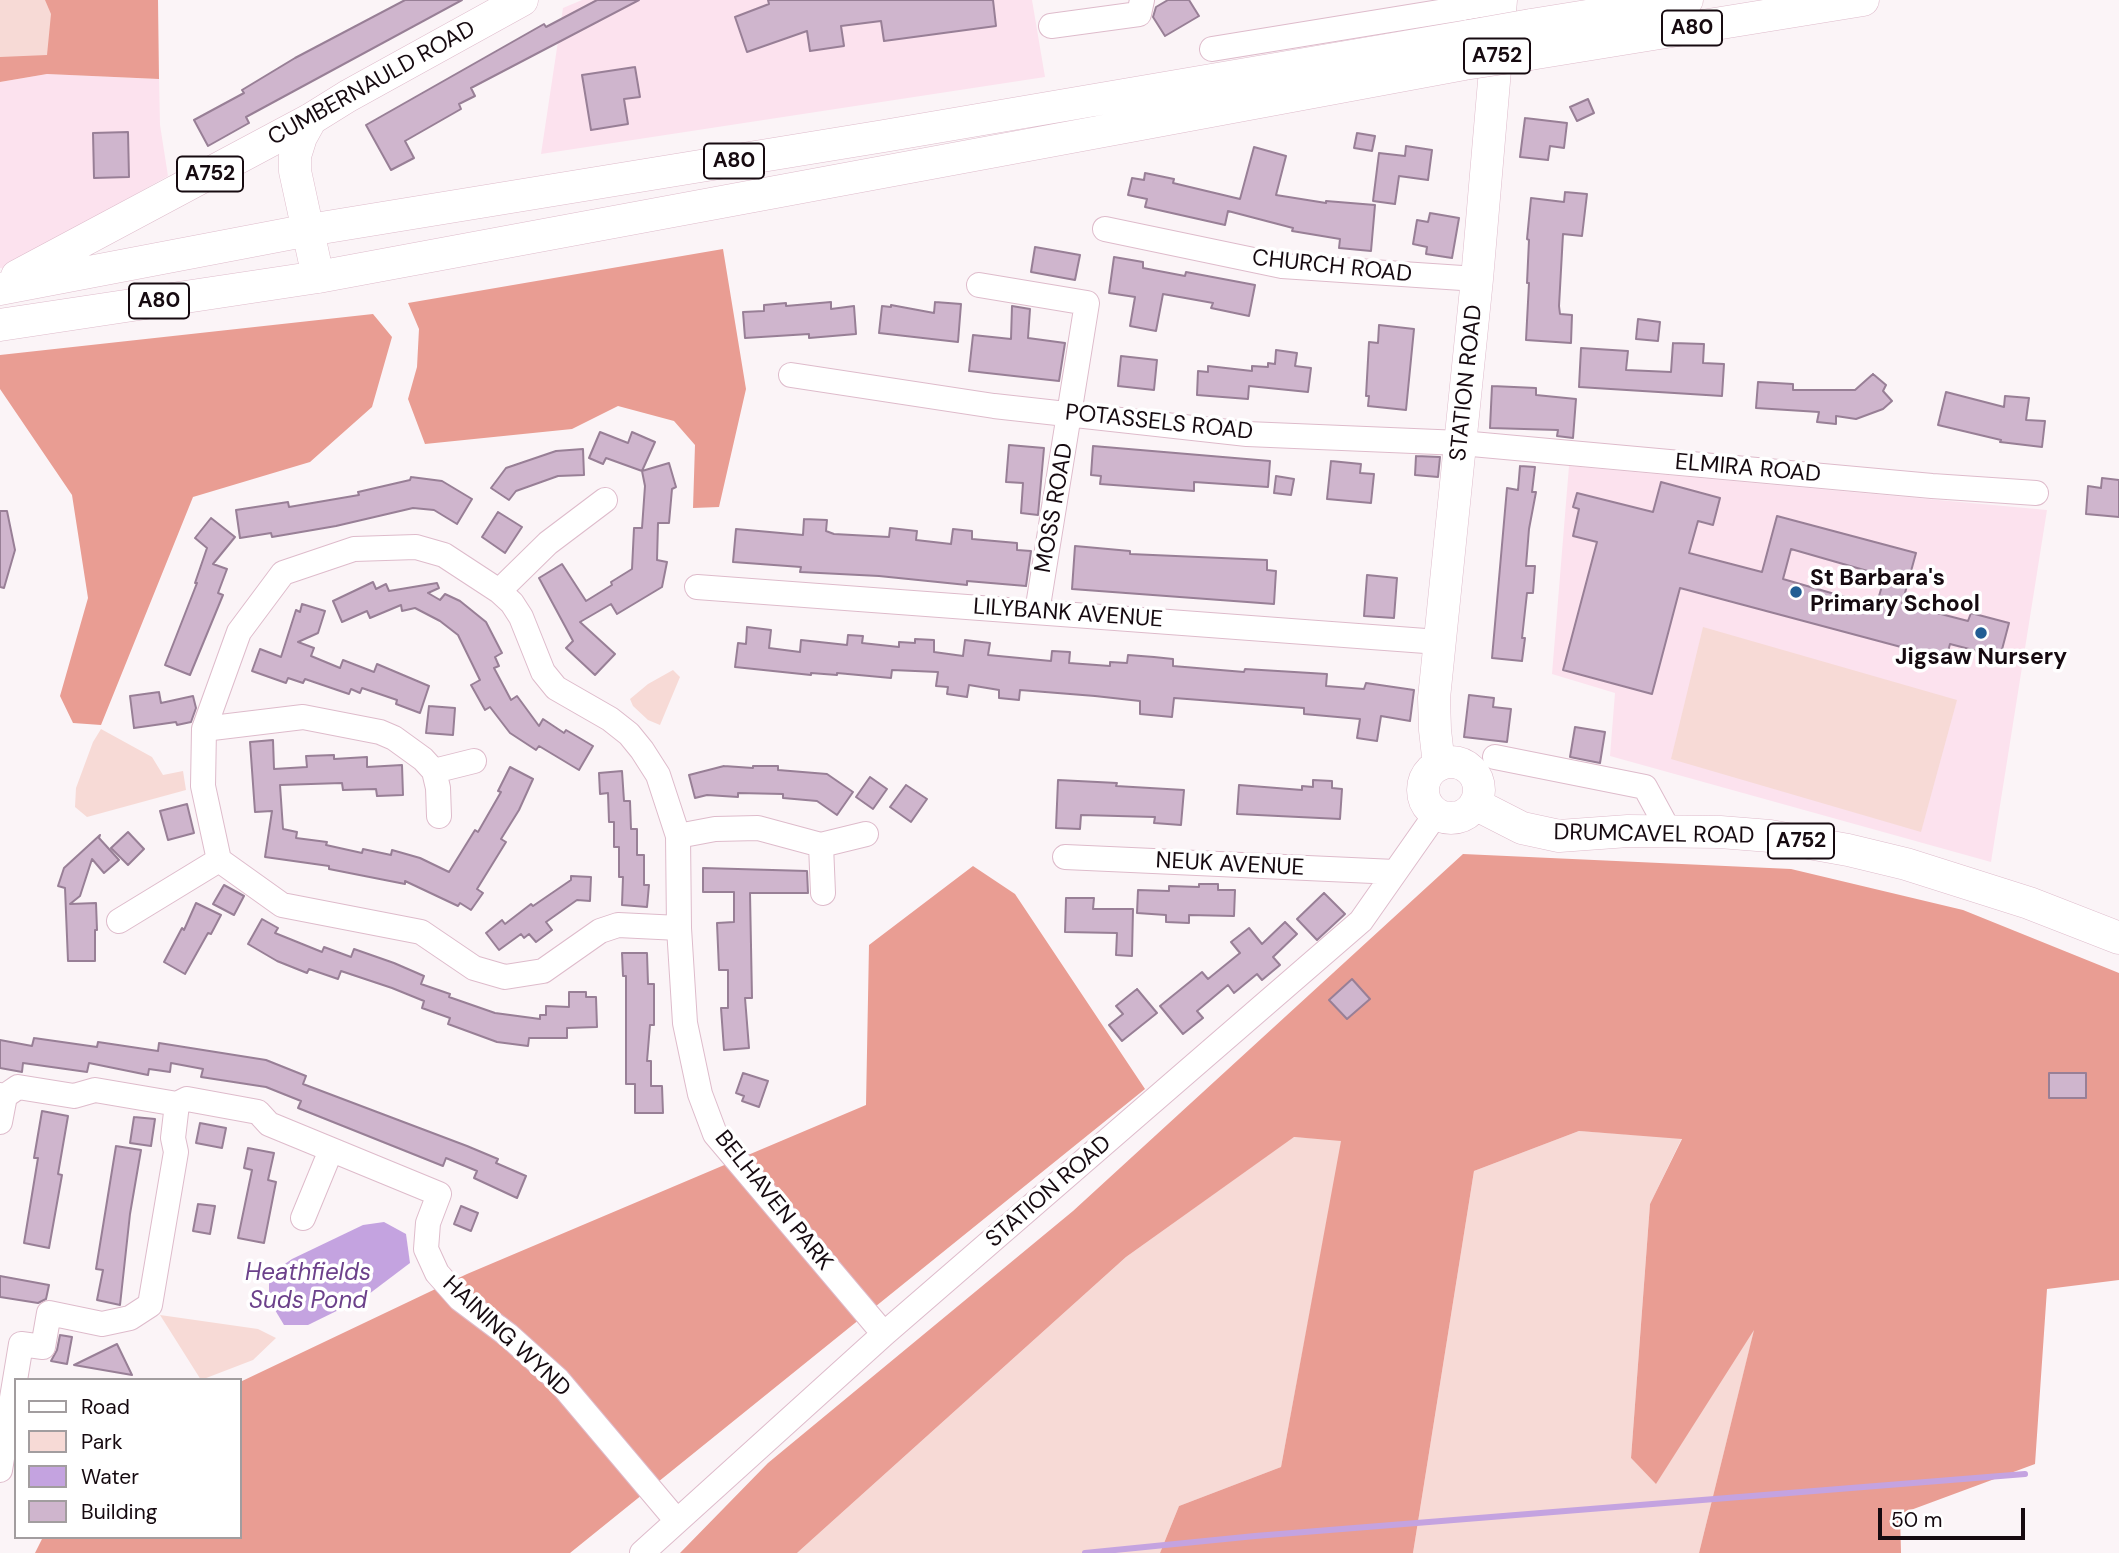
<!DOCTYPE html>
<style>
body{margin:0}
#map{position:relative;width:2119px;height:1553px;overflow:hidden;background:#fbf4f7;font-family:"DM Sans",sans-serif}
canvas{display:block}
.legend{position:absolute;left:14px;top:1378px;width:228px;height:161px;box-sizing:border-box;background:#fff;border:2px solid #a29d9f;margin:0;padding:9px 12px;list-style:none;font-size:21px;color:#160a10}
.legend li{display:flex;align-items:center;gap:14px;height:35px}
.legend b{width:35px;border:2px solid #a29d9f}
.scale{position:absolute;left:1878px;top:1508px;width:147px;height:32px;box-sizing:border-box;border:4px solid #160a10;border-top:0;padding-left:9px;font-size:21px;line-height:24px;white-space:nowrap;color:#160a10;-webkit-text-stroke:5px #fff;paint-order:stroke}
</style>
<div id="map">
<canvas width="2119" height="1553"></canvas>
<ul class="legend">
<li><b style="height:9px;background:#fff"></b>Road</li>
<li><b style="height:19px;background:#f7dad6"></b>Park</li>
<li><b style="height:19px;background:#c4a3e0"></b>Water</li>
<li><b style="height:19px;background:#cfb5cd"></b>Building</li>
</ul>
<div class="scale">50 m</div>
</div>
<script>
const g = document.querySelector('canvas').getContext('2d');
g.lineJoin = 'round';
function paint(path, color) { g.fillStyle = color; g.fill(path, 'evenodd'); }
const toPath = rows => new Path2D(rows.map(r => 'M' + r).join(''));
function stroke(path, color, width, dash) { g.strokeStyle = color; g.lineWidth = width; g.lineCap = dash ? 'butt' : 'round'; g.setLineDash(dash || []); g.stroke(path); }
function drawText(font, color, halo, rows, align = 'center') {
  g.font = font + ' "DM Sans",sans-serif'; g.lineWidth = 7; g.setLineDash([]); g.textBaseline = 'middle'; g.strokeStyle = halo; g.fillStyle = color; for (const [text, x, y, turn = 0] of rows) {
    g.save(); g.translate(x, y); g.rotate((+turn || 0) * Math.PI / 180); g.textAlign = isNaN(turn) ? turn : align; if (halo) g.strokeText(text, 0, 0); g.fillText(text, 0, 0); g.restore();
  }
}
paint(toPath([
 [582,0,1032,0,1045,77,541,154,563,8],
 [47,74,159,79,160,125,168,176,4,268,0,268,0,82],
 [1569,466,2047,510,1991,862,1610,756,1615,693,1552,674]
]), '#fce2ee');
paint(toPath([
 [0,0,70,0,58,62,0,70],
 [1703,627,1957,700,1921,832,1671,759],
 [673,670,680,677,660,725,648,720,633,706,630,699,648,684],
 [101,729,152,757,163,775,183,771,186,790,87,817,75,807,76,788,93,742],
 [1579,1131,1682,1138,1650,1204,1631,1458,1656,1483,1755,1327,1699,1553,1413,1553,1474,1171],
 [1293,1137,1342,1140,1281,1467,1179,1506,1160,1553,797,1553,1126,1257],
 [160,1315,258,1329,276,1338,253,1360,201,1380]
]), '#f7dad6');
paint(toPath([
 [45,0,158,0,159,79,47,74,0,82,0,57,47,55,51,14],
 [723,249,746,389,719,507,693,508,695,445,674,421,618,406,572,429,425,444,408,399,417,367,419,329,408,303],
 [373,314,392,337,372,407,310,462,193,497,101,725,73,723,60,696,88,598,72,495,0,389,0,355],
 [1463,854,1791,869,1963,910,2119,973,2119,1280,2047,1289,2035,1464,1900,1514,1901,1553,1699,1553,1754,1330,1656,1484,1631,1458,1650,1204,1682,1139,1579,1131,1474,1171,1413,1553,1160,1553,1179,1506,1281,1467,1341,1141,1294,1137,1126,1257,797,1553,680,1553,768,1463,1073,1211],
 [973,866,1015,894,1145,1089,570,1553,35,1553,43,1537,240,1537,240,1382,467,1274,866,1105,869,945]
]), '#e99d93');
paint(toPath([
 [384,1222,406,1234,410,1263,365,1297,308,1325,284,1325,269,1300,269,1275,292,1259,363,1225]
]), '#c4a3e0');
stroke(toPath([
 [1085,1553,1255,1536,2025,1474]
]), '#c4a3e0', 6);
const building = toPath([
 [405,0,462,0,246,117,249,123,208,146,194,120,244,93,242,90,295,58,405,0],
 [597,0,639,0,471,88,475,96,459,104,461,109,405,141,414,158,391,170,366,125,544,24,546,27,597,0],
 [768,0,993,0,996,26,884,41,881,21,841,26,844,46,810,51,807,31,747,52,735,17,769,4,768,0],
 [1168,0,1189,0,1199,16,1165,36,1153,17,1156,7,1168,0],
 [635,67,640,97,624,99,628,124,591,130,582,75,635,67],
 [1588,99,1594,113,1577,121,1570,107,1588,99],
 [1525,118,1567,123,1564,148,1550,146,1548,160,1520,157,1525,118],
 [128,132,129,177,94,178,93,133,128,132],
 [1357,133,1375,136,1372,151,1354,148,1357,133],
 [1406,146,1432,150,1428,180,1399,176,1395,204,1373,201,1379,153,1405,156,1406,146],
 [1254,147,1286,156,1276,195,1326,203,1326,201,1375,205,1371,251,1339,248,1340,239,1292,231,1293,228,1228,211,1225,225,1145,207,1147,199,1128,195,1132,178,1144,180,1145,173,1174,179,1173,183,1240,199,1254,147],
 [1565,192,1587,194,1582,236,1563,234,1559,306,1560,314,1572,315,1571,343,1526,340,1529,283,1527,283,1529,240,1527,239,1531,198,1564,202,1565,192],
 [1430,213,1459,218,1452,258,1426,254,1427,247,1413,244,1417,220,1428,222,1430,213],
 [1035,247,1080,255,1075,280,1031,272,1035,247],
 [1114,257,1143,262,1143,268,1185,276,1186,272,1255,285,1249,316,1211,308,1213,303,1163,294,1156,331,1130,326,1135,297,1109,293,1114,257],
 [831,302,831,309,854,306,856,334,809,338,809,334,745,338,743,312,764,311,764,305,786,303,786,306,831,302],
 [935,302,961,304,958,342,879,333,882,306,891,307,891,305,934,313,935,302],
 [1012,306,1030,309,1028,338,1065,343,1059,381,969,371,973,335,1011,339,1012,306],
 [1638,319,1660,322,1658,341,1636,339,1638,319],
 [1379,325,1414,329,1406,410,1368,406,1369,396,1366,396,1369,342,1378,343,1379,325],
 [1673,343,1704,344,1703,363,1724,364,1722,396,1579,387,1581,348,1628,351,1626,370,1671,372,1673,343],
 [1276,350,1297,353,1295,366,1311,368,1308,392,1249,386,1248,399,1197,395,1198,371,1208,372,1208,366,1252,371,1252,366,1268,367,1268,363,1275,364,1276,350],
 [1121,356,1157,360,1154,390,1118,386,1121,356],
 [1873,374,1886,385,1883,391,1892,401,1883,409,1856,419,1836,416,1836,424,1817,422,1819,412,1756,408,1758,382,1793,384,1793,390,1855,390,1873,374],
 [1492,386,1536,388,1536,395,1576,399,1573,438,1557,436,1558,430,1490,428,1492,386],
 [1946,392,2004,407,2005,396,2029,398,2026,420,2045,421,2042,447,2000,442,2001,440,1938,425,1946,392],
 [600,432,628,443,632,432,655,442,642,471,669,463,676,487,672,489,669,523,658,523,657,560,667,562,662,587,617,614,611,604,580,622,615,654,595,675,566,648,573,641,539,578,562,564,586,601,612,585,611,582,632,569,634,528,642,528,645,486,642,471,606,458,603,464,589,458,600,432],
 [1009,445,1044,448,1038,515,1021,513,1023,483,1006,482,1009,445],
 [1093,446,1270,461,1268,487,1194,482,1194,491,1100,484,1101,476,1091,475,1093,446],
 [583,449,584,475,558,476,516,491,509,500,491,488,506,468,556,451,583,449],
 [1416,456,1440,457,1438,477,1415,475,1416,456],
 [1331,461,1361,464,1360,473,1374,474,1371,503,1327,499,1331,461],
 [1520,466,1535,467,1532,492,1536,492,1529,529,1526,566,1535,566,1533,593,1527,593,1522,638,1525,638,1522,661,1492,658,1507,488,1518,490,1520,466],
 [1276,476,1294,479,1291,495,1274,493,1276,476],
 [411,477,442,481,472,499,457,524,434,510,413,508,336,526,272,537,271,533,240,538,236,510,288,502,289,507,359,495,358,492,410,480,411,477],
 [2102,478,2119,480,2119,517,2086,514,2088,486,2101,488,2102,478],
 [1661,482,1720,498,1713,525,1698,521,1689,553,1762,572,1777,516,1916,553,1902,604,1968,621,1971,613,2009,623,2000,657,1950,644,1946,659,1680,588,1652,694,1563,670,1597,542,1573,536,1579,509,1573,507,1577,493,1653,512,1661,482],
 [1791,549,1885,576,1876,606,1783,579,1791,549],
 [0,511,7,511,15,550,4,588,0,587,0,511],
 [498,512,522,527,505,553,482,537,498,512],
 [211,518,235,537,213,564,227,569,218,593,223,595,190,675,165,665,197,583,195,583,207,548,195,538,211,518],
 [804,519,827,520,826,531,834,534,889,537,890,528,917,531,916,540,951,544,953,529,972,531,972,539,1017,543,1017,550,1031,551,1026,586,967,581,967,585,879,576,800,572,801,567,733,562,736,529,803,535,804,519],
 [1075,546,1130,551,1130,554,1267,560,1267,570,1276,571,1274,604,1072,589,1075,546],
 [1367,575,1397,578,1394,618,1364,616,1367,575],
 [373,582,376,589,386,584,389,591,437,583,439,588,428,593,440,600,445,594,460,601,486,622,502,653,495,657,499,666,494,668,511,700,517,696,539,726,543,719,564,733,566,730,593,746,579,770,539,746,536,750,510,733,490,707,485,710,471,685,480,680,458,635,440,621,415,608,402,611,401,605,370,618,367,611,342,622,333,601,373,582],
 [302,604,325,611,318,633,298,642,314,648,311,656,340,668,343,660,374,672,377,664,429,686,420,713,396,704,397,700,362,688,360,693,351,689,349,694,305,679,303,683,288,678,286,683,252,671,260,649,281,657,296,610,300,612,302,604],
 [747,627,771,630,769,648,800,652,801,640,847,645,848,635,863,636,862,643,899,647,899,642,915,643,915,639,934,640,934,652,963,656,965,640,990,643,988,655,1051,661,1052,651,1070,652,1069,663,1110,666,1110,662,1127,663,1128,655,1154,657,1173,659,1173,666,1244,672,1245,669,1327,674,1326,686,1364,689,1366,683,1414,690,1410,721,1381,716,1377,741,1357,738,1360,719,1304,714,1304,708,1174,698,1172,717,1140,714,1140,701,1095,696,1020,690,1019,700,999,698,999,690,969,685,967,697,947,694,948,687,936,686,938,672,892,670,891,678,837,673,837,675,811,673,811,675,735,667,738,643,746,644,747,627],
 [159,692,161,703,193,696,196,708,191,722,177,725,176,722,134,728,130,696,159,692],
 [1469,695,1494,698,1493,707,1511,709,1507,742,1464,737,1469,695],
 [429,706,455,708,453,735,426,733,429,706],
 [1575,727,1605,732,1600,763,1570,757,1575,727],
 [273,740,274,769,307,767,306,756,334,755,334,759,367,757,367,767,402,765,403,795,377,796,376,789,343,790,342,783,280,785,283,829,297,832,296,838,327,842,326,845,362,853,363,849,391,855,392,850,420,858,449,872,475,830,478,832,501,792,498,791,510,767,533,779,519,810,501,839,506,842,477,889,483,893,471,910,460,903,458,906,405,881,405,884,329,869,329,866,265,857,272,811,255,812,250,742,273,740],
 [724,766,753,768,753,766,778,766,778,770,827,774,853,792,837,815,817,801,783,798,783,794,738,793,738,797,707,795,695,798,689,775,724,766],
 [622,771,624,801,630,801,631,829,637,829,637,855,644,855,644,885,649,885,647,907,622,905,623,877,619,877,619,847,614,847,614,822,609,822,608,793,600,794,599,773,622,771],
 [870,777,887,789,873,809,856,797,870,777],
 [1058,780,1117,783,1116,786,1184,790,1181,825,1154,823,1155,817,1081,815,1080,829,1056,828,1058,780],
 [1313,780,1332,781,1332,788,1342,789,1340,819,1237,814,1239,785,1302,790,1302,786,1313,787,1313,780],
 [906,785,927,799,911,822,890,807,906,785],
 [187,804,194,833,168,840,160,811,187,804],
 [128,832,144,849,128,865,111,848,128,832],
 [100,835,99,838,119,860,104,873,92,859,80,896,70,904,96,903,97,930,95,930,95,961,68,961,65,888,58,886,64,868,100,835],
 [703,868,807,871,808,893,750,893,752,998,745,998,749,1048,724,1050,721,1008,728,1008,728,970,719,970,717,923,734,922,734,892,703,892,703,868],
 [571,876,591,877,590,901,577,900,546,922,552,930,536,942,529,934,524,938,521,934,499,950,486,933,502,920,505,924,531,904,533,906,571,880,571,876],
 [1199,884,1218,884,1218,890,1235,890,1234,916,1189,915,1189,923,1166,922,1166,915,1137,913,1138,890,1169,891,1169,886,1199,887,1199,884],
 [224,885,244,896,234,915,213,904,224,885],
 [1324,893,1345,914,1317,940,1297,919,1324,893],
 [1066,898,1094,898,1093,909,1133,909,1132,956,1116,955,1117,933,1065,932,1066,898],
 [196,903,221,915,211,934,208,933,185,974,164,962,182,928,184,930,196,903],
 [262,919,278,928,275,933,322,952,324,947,351,957,354,949,394,963,424,976,421,984,450,994,449,997,495,1013,540,1019,540,1015,546,1015,546,1006,569,1007,569,992,586,992,586,997,596,997,597,1027,567,1028,567,1038,529,1038,528,1046,497,1042,448,1024,450,1018,422,1008,424,1001,392,988,341,971,338,979,309,969,307,973,277,961,248,944,262,919],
 [1285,922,1297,934,1273,957,1280,965,1262,980,1257,974,1234,993,1228,985,1197,1011,1203,1018,1183,1034,1160,1006,1202,972,1208,979,1240,953,1231,942,1249,928,1262,944,1285,922],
 [622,953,647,953,648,984,654,984,654,1025,650,1025,647,1061,651,1061,651,1086,662,1086,663,1113,635,1113,635,1084,626,1084,626,976,623,976,622,953],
 [1352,979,1370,999,1347,1019,1329,1000,1352,979],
 [1137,989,1157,1013,1122,1041,1109,1025,1123,1014,1116,1006,1137,989],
 [34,1038,97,1047,98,1042,158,1051,159,1043,266,1060,306,1076,303,1084,467,1146,498,1159,496,1163,526,1176,517,1198,474,1178,477,1171,446,1158,443,1166,298,1108,301,1101,266,1087,201,1077,203,1069,171,1063,170,1072,149,1069,148,1075,89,1063,87,1072,23,1063,22,1072,0,1068,0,1040,32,1046,34,1038],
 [743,1073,768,1081,759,1107,742,1101,744,1096,736,1093,743,1073],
 [2049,1073,2086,1073,2086,1098,2049,1098,2049,1073],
 [42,1111,68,1116,58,1174,62,1175,49,1248,24,1243,38,1158,34,1158,42,1111],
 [134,1117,155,1119,151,1146,130,1143,134,1117],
 [200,1123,226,1128,222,1148,196,1143,200,1123],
 [116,1146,141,1150,130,1214,120,1305,97,1300,103,1270,96,1269,116,1146],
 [248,1148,274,1153,268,1180,276,1182,264,1243,238,1238,252,1170,244,1168,248,1148],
 [198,1204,215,1206,210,1234,193,1231,198,1204],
 [461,1206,478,1213,471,1231,454,1224,461,1206],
 [0,1276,49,1285,46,1299,38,1303,0,1297,0,1276],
 [60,1335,72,1337,67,1364,51,1361,57,1350,60,1335],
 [117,1344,132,1375,74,1365,117,1344]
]);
paint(building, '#cfb5cd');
stroke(building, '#987f96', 2);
const minor = toPath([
 [1051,26,1139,14,1142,0],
 [1212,49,1501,2],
 [1105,229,1282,266,1477,279],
 [979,285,1087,303,1037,612],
 [791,375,994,406,1247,434,1461,443,1932,486,2036,493],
 [416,547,444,555,499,591,512,603,521,617,543,672,556,688,610,719,629,734,642,750,658,775,678,836,679,928,618,925,600,931,543,971,505,977,474,968,421,932,282,905,219,860,203,786,204,729,239,632,283,573,354,549,416,547],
 [697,587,1439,642],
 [499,591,548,543,605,500],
 [204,729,303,717,380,732,394,738,423,759,434,771,438,788,439,816],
 [1495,757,1645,787,1669,831],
 [434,771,474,761],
 [678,836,715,829,758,828,821,845,823,893],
 [821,845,866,834],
 [1065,857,1395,872],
 [119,921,219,860],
 [679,928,685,1023,700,1094,715,1134,884,1334],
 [0,1095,5,1096,18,1087,74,1096,95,1090,177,1104,187,1099,258,1112,269,1124,439,1194,428,1223,426,1249,437,1273,460,1299,508,1335,558,1380,677,1521],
 [0,1122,5,1096],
 [303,1218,331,1150],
 [0,1470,21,1344,43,1347,49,1313,102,1324,130,1318,150,1305,176,1152,173,1138,177,1104],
 [642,1553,884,1334,1361,921,1436,814]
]);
const major = toPath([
 [1531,25,1687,0],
 [1530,54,1863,0],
 [311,119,301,137,295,156,295,171,318,277],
 [17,276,311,119,348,96,522,0],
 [0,289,309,230,884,136,1469,36],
 [0,325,318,277,1464,64],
 '1423 790a28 28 0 1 1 56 0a28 28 0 1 1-56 0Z',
 [1439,765,1435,730,1434,698,1477,279,1501,0],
 [1475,804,1522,828,1559,836,1628,831,1720,832,1770,836,1848,850,1906,864,2029,903,2119,938]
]);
stroke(minor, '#debbcb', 26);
stroke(major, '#debbcb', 33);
stroke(minor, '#fff', 24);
stroke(major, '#fff', 32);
const majorBridge = toPath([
 [1469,36,1531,25],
 [1464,64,1530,54]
]);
stroke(majorBridge, '#debbcb', 33, []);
stroke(majorBridge, '#fff', 32);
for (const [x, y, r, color] of [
 [1796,592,7,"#215d94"],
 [1981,633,7,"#215d94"]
]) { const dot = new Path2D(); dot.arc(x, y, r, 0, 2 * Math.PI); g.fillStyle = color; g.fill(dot); stroke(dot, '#fff', 2.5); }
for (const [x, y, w] of [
 [1692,28,60],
 [1497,56,66],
 [734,161,60],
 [210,174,66],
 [159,301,60],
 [1801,841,66]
]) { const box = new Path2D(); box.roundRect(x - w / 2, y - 17.5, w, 35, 5); g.fillStyle = '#fff'; g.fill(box); stroke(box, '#160a10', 2); }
drawText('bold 21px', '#160a10', null, [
 ["A80",1692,28],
 ["A752",1497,56],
 ["A80",734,161],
 ["A752",210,174],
 ["A80",159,301],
 ["A752",1801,841]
]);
drawText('23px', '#160a10', '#fff', [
 ["CUMBERNAULD ROAD",372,84,-29],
 ["CHURCH ROAD",1332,267,6],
 ["STATION ROAD",1467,383,-84],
 ["POTASSELS ROAD",1159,423,6],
 ["ELMIRA ROAD",1748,469,5],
 ["MOSS ROAD",1055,508,-80],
 ["LILYBANK AVENUE",1068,614,4],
 ["DRUMCAVEL ROAD",1654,835,1],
 ["NEUK AVENUE",1230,865,3],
 ["STATION ROAD",1049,1192,-41],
 ["BELHAVEN PARK",773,1201,51],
 ["HAINING WYND",506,1337,43]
]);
drawText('bold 23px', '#160a10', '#fff', [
 ["St Barbara's",1810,579],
 ["Primary School",1810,605],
 ["Jigsaw Nursery",1981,658,"center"]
], 'left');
drawText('italic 24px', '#6c418b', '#fff', [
 ["Heathfields",308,1274],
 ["Suds Pond",308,1302]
]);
</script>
